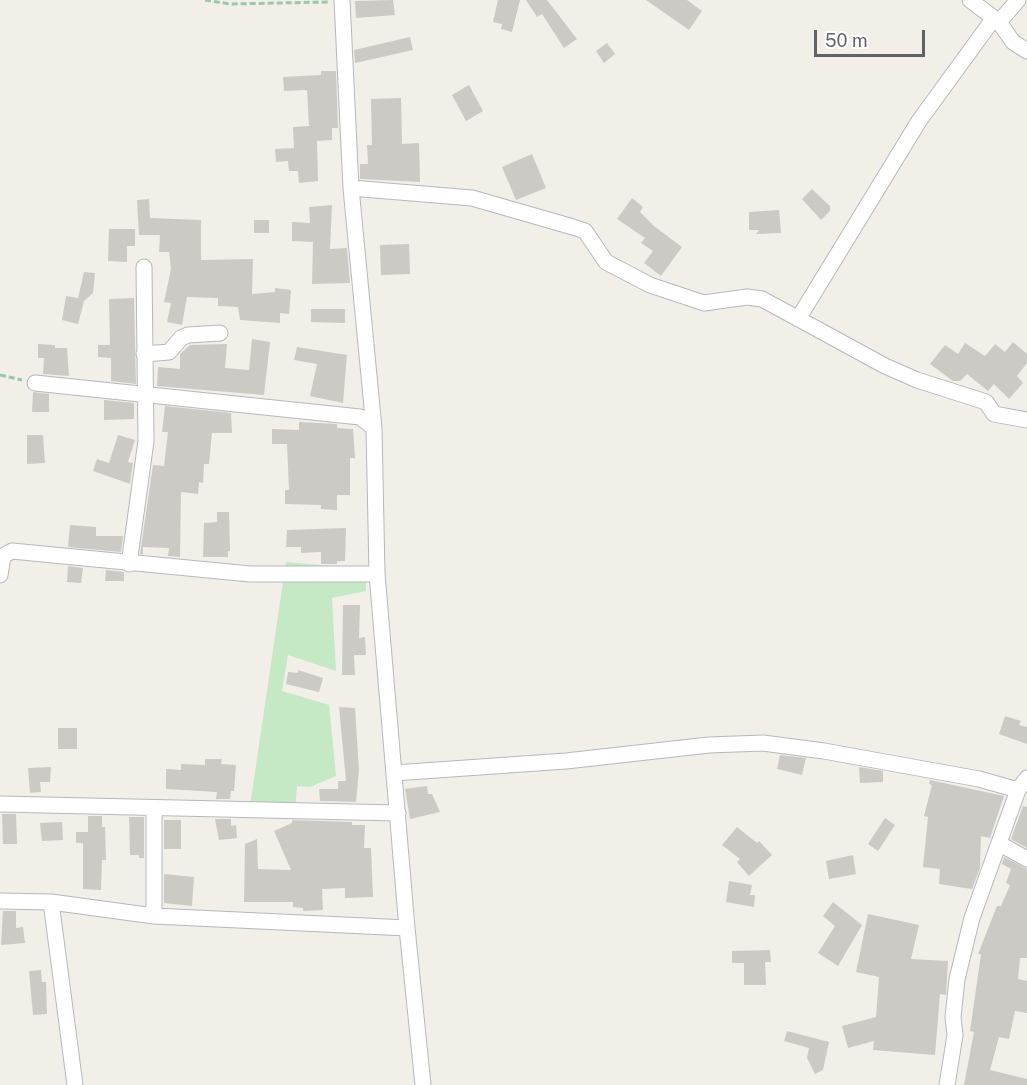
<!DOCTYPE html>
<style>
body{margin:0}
#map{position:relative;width:1027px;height:1085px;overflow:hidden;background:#f1efe8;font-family:"Public Sans",sans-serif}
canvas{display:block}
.scale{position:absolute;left:814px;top:30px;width:111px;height:27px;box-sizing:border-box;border:3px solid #5f6368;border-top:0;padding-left:8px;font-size:18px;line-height:21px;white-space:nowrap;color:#5f6368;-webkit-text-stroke:4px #fff;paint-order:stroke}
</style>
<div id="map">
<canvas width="1027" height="1085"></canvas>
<div class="scale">50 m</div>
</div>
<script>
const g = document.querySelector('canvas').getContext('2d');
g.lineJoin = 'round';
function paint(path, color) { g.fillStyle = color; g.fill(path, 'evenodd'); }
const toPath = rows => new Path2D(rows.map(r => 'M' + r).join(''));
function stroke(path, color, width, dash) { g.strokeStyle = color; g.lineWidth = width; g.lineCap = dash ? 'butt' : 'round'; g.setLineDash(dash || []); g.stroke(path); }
paint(toPath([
 [286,562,366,569,366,591,332,598,336,671,288,655,282,691,329,705,336,776,310,787,297,786,295,811,250,806]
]), '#c5e8c5');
paint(toPath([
 [393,0,395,15,356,18,355,1],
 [498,0,520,0,512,32,501,29,502,24,493,22],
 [526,0,547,0,577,39,564,48,542,14,537,17],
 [646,0,687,0,702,11,689,30],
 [410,37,413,50,355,63,354,50],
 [607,43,615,54,604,63,596,51],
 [321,71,336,71,338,128,332,128,332,140,317,141,318,181,299,183,298,171,289,171,288,161,276,162,275,149,294,148,293,127,309,126,307,90,284,91,283,77,321,75],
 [469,85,483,111,466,121,452,95],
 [401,98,402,144,419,143,420,182,360,179,360,164,368,164,367,145,372,145,371,99],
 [532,154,546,188,516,200,502,167],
 [812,189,830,206,830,211,821,220,802,199],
 [632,198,643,207,640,212,654,226,682,247,661,276,644,263,653,251,641,243,645,238,617,219],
 [149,199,150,218,201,220,201,260,253,259,252,294,275,292,275,288,291,290,289,314,280,313,280,323,240,320,238,307,218,306,218,298,187,297,182,325,167,322,171,303,164,302,171,269,169,252,159,252,160,235,139,235,137,200],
 [332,205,330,249,347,248,350,283,312,284,313,242,292,241,292,222,310,223,309,207],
 [779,210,781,233,756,234,759,230,749,230,749,212],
 [254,220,269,220,269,233,254,233],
 [109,229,135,229,135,246,127,246,127,262,108,261],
 [409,244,410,274,381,275,380,245],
 [84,272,95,273,93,293,84,301,78,324,62,320,66,296,78,298],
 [134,298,136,384,111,381,111,358,98,357,98,345,110,345,109,299],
 [311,309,345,309,345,323,311,322],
 [252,339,270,342,264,395,157,386,158,367,180,369,180,354,190,345,227,344,225,368,249,370],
 [1013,342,1027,354,1027,363,1017,376,1023,383,1009,399,994,384,988,391,967,374,960,381,953,381,930,364,945,345,958,354,965,343,985,356,995,344,1005,352],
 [38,344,55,345,55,348,67,348,69,376,43,374,44,358,38,358],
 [297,347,347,355,343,403,310,396,317,364,294,360],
 [33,392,49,394,49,412,32,412],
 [104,400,134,403,134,419,104,420],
 [165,406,231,413,232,433,212,433,209,464,204,464,203,483,199,482,198,494,181,492,180,557,168,556,169,548,143,547,143,554,140,554,153,465,164,466,168,432,162,432],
 [299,422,337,424,337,428,353,429,355,458,350,458,350,495,337,495,337,510,321,509,321,505,285,504,285,490,289,490,287,444,272,444,272,429,299,430],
 [27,435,43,435,45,463,27,464],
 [118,435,135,440,128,462,133,463,130,484,93,471,97,459,109,463],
 [217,512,229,512,230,551,228,551,228,557,203,557,204,523,217,522],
 [70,525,96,527,96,536,123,536,121,552,68,547],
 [346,528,345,561,337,561,337,564,321,564,321,552,301,553,301,547,286,547,287,530],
 [68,566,83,568,81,583,67,582],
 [106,570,124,572,124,581,105,581],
 [343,605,360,605,359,638,365,637,366,655,354,655,355,675,342,675],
 [298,670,323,678,319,692,286,684,288,672,298,673],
 [339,707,355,708,359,770,356,802,320,801,319,789,338,789,338,781,346,781],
 [1005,716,1021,721,1019,725,1027,727,1027,744,999,734],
 [58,728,77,728,77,749,58,749],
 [780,755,806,758,802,775,777,769],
 [205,759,222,759,221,764,236,765,234,791,231,791,230,799,216,799,217,792,166,789,166,769,181,770,181,764,205,765],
 [51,767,50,782,40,782,41,792,30,793,28,768],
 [859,767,883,771,883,782,860,783],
 [930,780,1004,796,990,838,981,836,980,868,972,889,939,884,940,869,923,867,928,817,924,816,932,785,929,784],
 [427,786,428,794,432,794,440,812,410,819,405,789],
 [1023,806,1027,807,1027,848,1011,839],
 [2,814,16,814,17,844,3,844],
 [88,816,102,816,102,827,105,827,106,860,102,860,101,890,83,889,83,843,76,843,76,832,88,832],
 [129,817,144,817,144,858,139,858,139,855,130,855],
 [885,818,895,825,878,851,868,844],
 [215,819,231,819,231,826,236,825,237,838,219,840],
 [164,820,181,820,181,849,164,849],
 [292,820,352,822,352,825,365,825,364,848,371,848,373,897,345,898,345,888,322,889,323,910,303,911,303,908,293,907,293,902,244,902,245,844,257,839,258,869,291,870,274,831,292,823],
 [62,822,63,840,42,841,40,823],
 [737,827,757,843,759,841,772,855,749,876,737,862,740,859,722,845],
 [853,855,856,874,829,879,826,861],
 [1004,857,1027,869,1027,958,1020,958,1018,979,1027,981,1027,1013,1015,1011,1009,1039,999,1037,990,1070,1027,1079,1027,1085,964,1085,974,1032,970,1031,981,954,978,954,997,906,1001,906,1010,885,1006,883,1011,869,1002,864],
 [164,874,194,877,192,906,164,903],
 [729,881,752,885,750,895,755,895,754,907,726,902],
 [833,902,862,925,838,966,818,953,835,926,823,916],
 [3,911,16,911,16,928,23,927,25,943,1,945],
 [868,914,919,925,911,959,948,961,946,995,940,994,935,1055,873,1050,874,1041,848,1048,842,1026,876,1017,879,977,856,972],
 [770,950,771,962,765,962,766,985,744,985,744,963,732,963,732,951],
 [41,970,42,982,46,982,47,1014,33,1015,29,971],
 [787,1031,829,1042,823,1070,815,1074,807,1058,809,1048,784,1041]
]), '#cccac5');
const minor = toPath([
 [342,0,351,188,374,428,377,574,407,928,423,1085],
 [970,0,999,22,1013,42,1027,51],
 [999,22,1018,0],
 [351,188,472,198,573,227,585,231,606,262,650,285,704,303,747,297,762,299,885,366,917,380,986,402,994,414,1027,420],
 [798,319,919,121,994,18],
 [144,354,169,352,181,338,188,335,220,333],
 [35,383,360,417,374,428],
 [129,564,146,441,144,267],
 [0,575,3,556,12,551,250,574,377,574],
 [394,773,566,761,709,745,763,743,824,751,979,779,1018,790],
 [0,804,398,813],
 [1000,844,1027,859],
 [0,901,51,902,154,916,407,928],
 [51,902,75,1085],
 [154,916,154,809],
 [947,1085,955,1035,953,1017,957,979,972,918,1018,790,1027,778]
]);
stroke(minor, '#b5b8bc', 17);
stroke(toPath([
 [205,0,230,4,328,2],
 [0,375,22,380]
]), '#9cc7a9', 3, [6, 3]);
stroke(minor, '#fff', 15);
</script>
